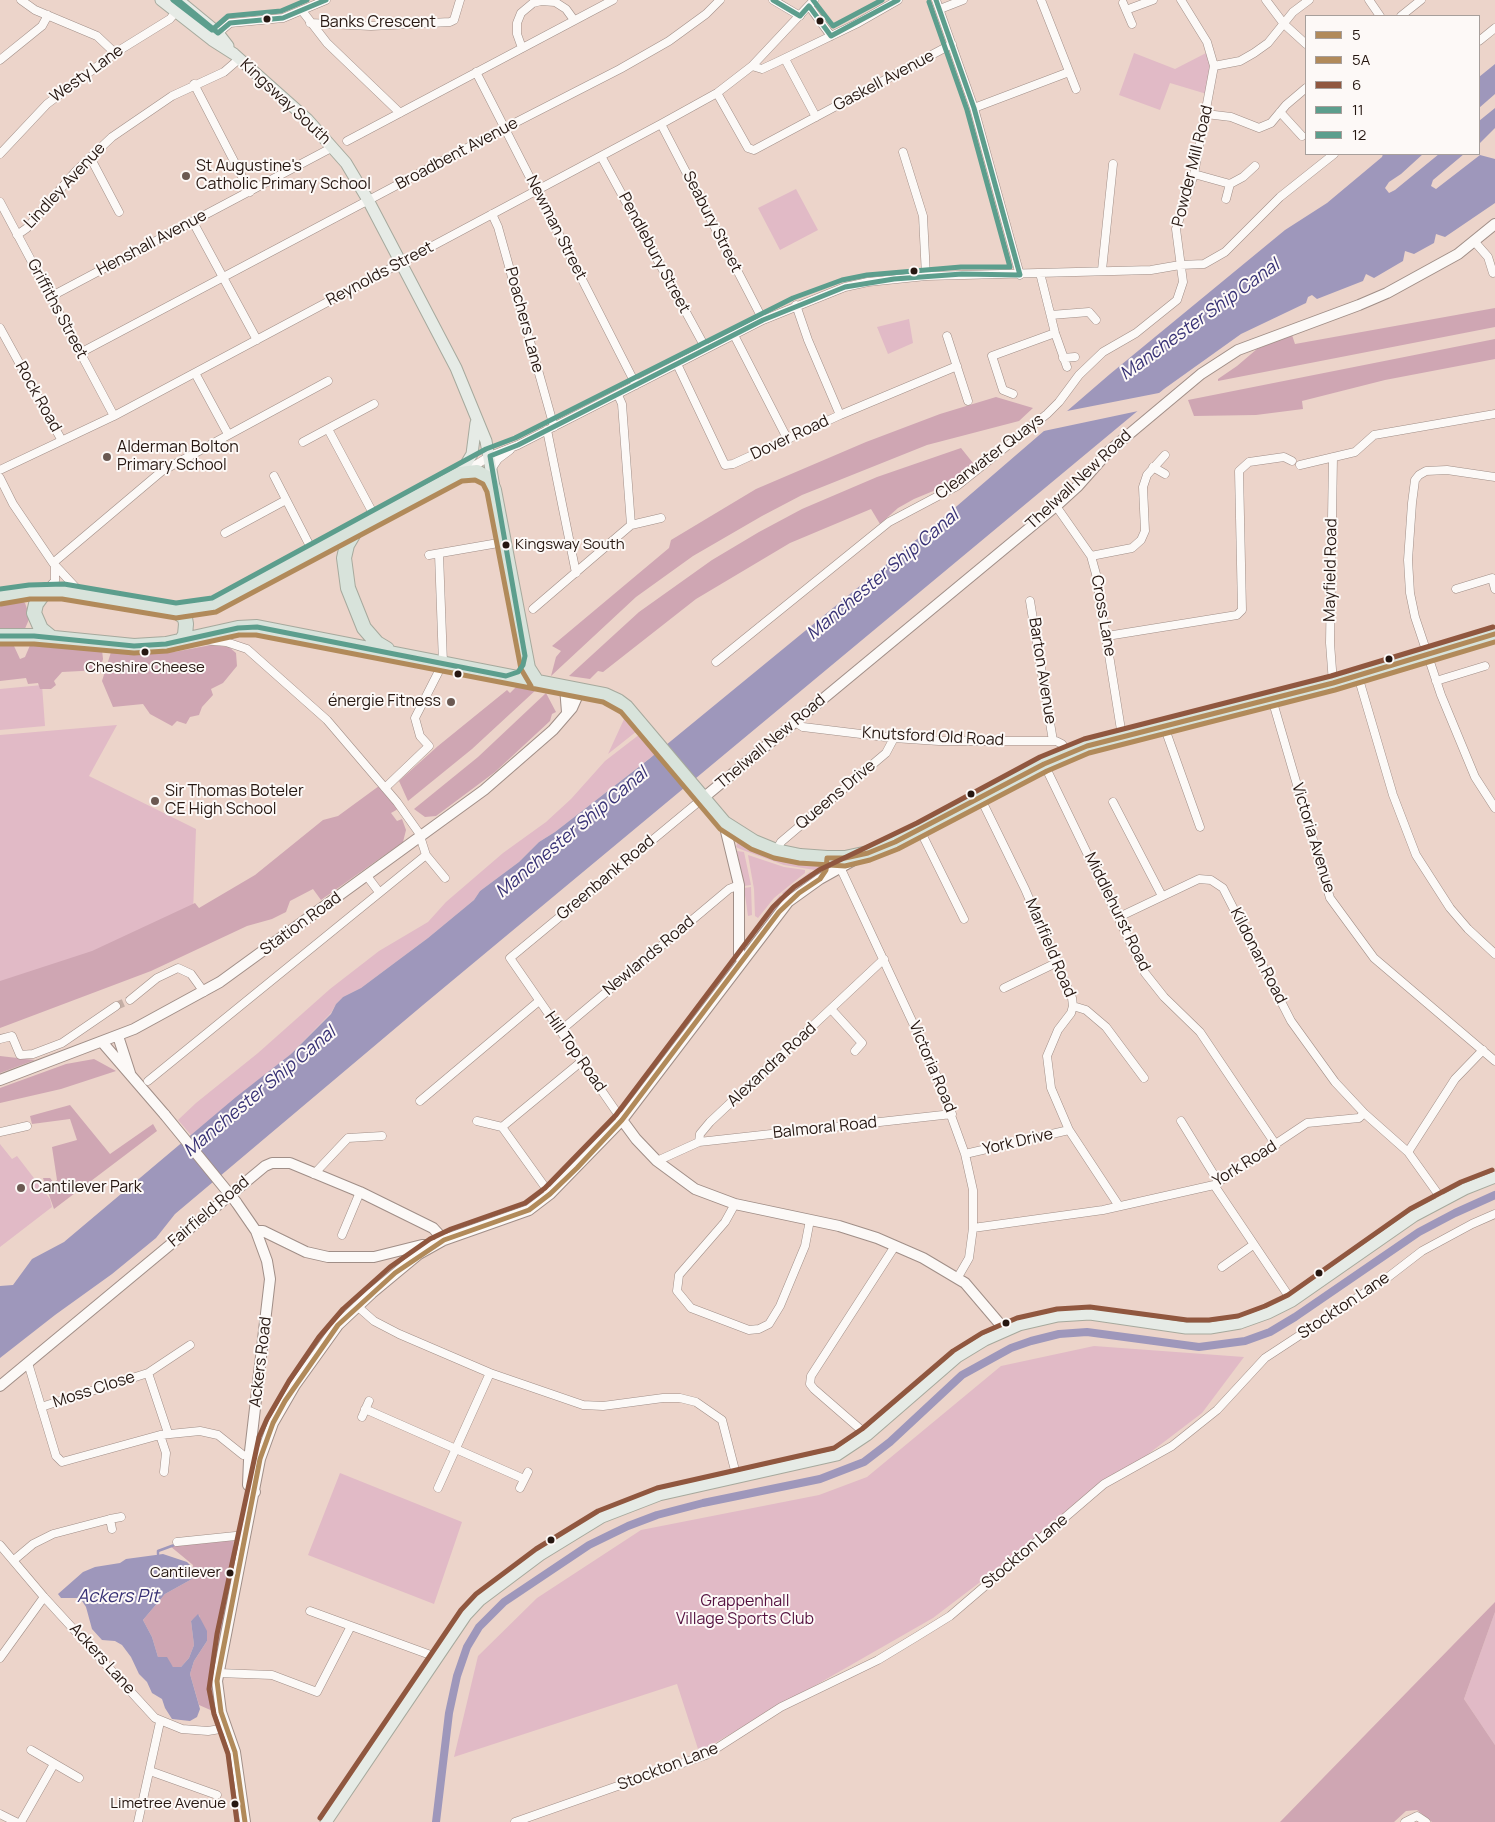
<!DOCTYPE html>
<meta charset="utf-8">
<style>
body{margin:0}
#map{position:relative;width:1495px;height:1822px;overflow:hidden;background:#ecd4ca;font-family:Manrope,sans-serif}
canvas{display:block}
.legend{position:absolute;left:1305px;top:15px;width:175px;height:140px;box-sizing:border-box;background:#fdf9f7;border:1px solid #a79f9b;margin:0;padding:6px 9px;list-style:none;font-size:15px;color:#261711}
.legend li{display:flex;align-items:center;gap:10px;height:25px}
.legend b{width:25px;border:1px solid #a79f9b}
</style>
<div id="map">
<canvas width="1495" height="1822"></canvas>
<ul class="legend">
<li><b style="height:6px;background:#b18a5a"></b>5</li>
<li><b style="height:6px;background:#b18a5a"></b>5A</li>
<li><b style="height:6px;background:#90573f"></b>6</li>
<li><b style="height:6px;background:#5c9e8d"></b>11</li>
<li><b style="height:6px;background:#5c9e8d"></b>12</li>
</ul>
</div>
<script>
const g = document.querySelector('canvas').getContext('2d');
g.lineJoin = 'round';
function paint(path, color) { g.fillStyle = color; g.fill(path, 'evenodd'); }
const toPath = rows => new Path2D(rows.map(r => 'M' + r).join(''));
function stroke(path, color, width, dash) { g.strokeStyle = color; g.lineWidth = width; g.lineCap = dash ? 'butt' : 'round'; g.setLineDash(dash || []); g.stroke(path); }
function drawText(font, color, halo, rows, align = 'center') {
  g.font = font + ' Manrope,sans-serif'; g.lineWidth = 4; g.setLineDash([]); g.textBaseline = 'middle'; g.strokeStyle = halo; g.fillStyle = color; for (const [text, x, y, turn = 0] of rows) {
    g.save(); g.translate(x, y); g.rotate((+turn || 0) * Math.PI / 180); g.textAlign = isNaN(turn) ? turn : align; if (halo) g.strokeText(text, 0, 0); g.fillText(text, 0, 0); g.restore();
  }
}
paint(toPath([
 [1210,51,1210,95,1170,83,1160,110,1119,95,1134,53,1175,69],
 [796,189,818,230,780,250,758,208],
 [909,319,913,343,888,354,877,327],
 [42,685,45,726,0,730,0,689],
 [625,717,637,731,608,754],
 [117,725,89,776,196,829,193,913,0,992,0,735],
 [640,734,655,754,555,832,539,842,519,862,480,891,474,900,428,938,361,988,343,997,336,1004,331,1013,291,1054,191,1135,178,1120,196,1103,258,1053,330,989,379,951,428,922,446,902,503,853,546,822,571,799,605,761],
 [738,841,789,861,817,864,821,866,821,871,784,865,740,849,736,847],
 [737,851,744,852,751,885,744,886],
 [748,855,784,867,805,870,805,873,774,898,758,918,755,916,754,889],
 [810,872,818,874,786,897,782,893],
 [751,887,752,915,748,916,744,888],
 [780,895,782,902,766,921,761,919],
 [0,1144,12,1159,17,1156,50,1199,52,1207,0,1247],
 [1094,1346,1244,1357,1202,1413,933,1618,699,1752,677,1684,454,1757,478,1656,537,1598,641,1530,819,1495,867,1477,1001,1366],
 [340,1473,462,1522,434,1604,308,1555],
 [1495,1612,1495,1745,1464,1699]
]), '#e1bac6');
paint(toPath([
 [1495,308,1495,327,1218,381,1218,379,1237,366,1257,349,1292,335,1295,344],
 [1495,339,1495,359,1385,380,1302,401,1303,409,1256,415,1194,416,1188,400],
 [996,397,1033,408,1019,421,927,445,802,495,762,516,693,556,636,597,551,676,556,657,561,651,552,646,669,548,671,540,756,489,866,442,940,414],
 [961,448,973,463,972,466,943,487,914,499,898,508,880,524,871,509,790,543,696,599,603,672,598,671,590,679,569,676,639,612,712,560,759,532,802,509,877,477],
 [0,597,21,600,25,603,30,617,24,631,0,636],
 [3,643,14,646,20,659,25,657,31,643,74,643,95,646,102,650,103,659,100,670,62,672,54,681,56,685,51,689,40,689,38,683,28,684,26,678,0,681,0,644],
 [211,645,229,647,236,653,237,666,223,683,211,689,213,695,202,707,199,715,190,717,186,724,177,721,172,726,150,714,143,704,113,707,102,681,111,652,141,654,174,652],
 [516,687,537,689,472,749,408,801,399,781,438,746,507,690,510,693],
 [546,693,556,712,552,714,550,721,495,772,436,816,425,817,414,809,478,757],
 [379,786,398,809,391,813,397,821,402,819,406,830,403,842,321,900,313,889,290,901,286,912,272,919,247,926,151,971,0,1028,0,981,92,951,195,903,199,908,255,875,323,820,338,816],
 [0,1056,35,1060,0,1073],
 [94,1059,116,1071,61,1089,0,1103,0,1088,66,1064],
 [70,1105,110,1154,153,1124,157,1131,54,1209,43,1178,50,1178,54,1183,57,1180,52,1147,77,1140,70,1119,32,1124,30,1116],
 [234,1540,215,1712,199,1705,190,1674,194,1661,207,1641,199,1615,191,1621,194,1645,189,1658,181,1667,173,1667,158,1657,152,1637,143,1620,165,1594,192,1579,193,1565,170,1546],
 [1495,1602,1495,1612,1464,1699,1495,1745,1495,1822,1432,1822,1417,1810,1406,1811,1394,1822,1280,1822]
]), '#cfa6b3');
paint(toPath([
 [1495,64,1495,94,1479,108,1479,77],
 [1495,108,1495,128,1479,144,1479,121],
 [1383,154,1423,154,1401,174,1389,182,1385,188,1389,193,1395,190,1439,154,1464,154,1433,180,1431,186,1436,189,1480,155,1495,159,1495,203,1445,237,1436,234,1434,243,1414,254,1405,251,1403,261,1374,278,1366,274,1363,281,1317,299,1312,295,1308,297,1306,303,1241,334,1164,389,423,1005,175,1214,156,1238,112,1274,55,1315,0,1358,0,1286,13,1285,32,1259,64,1242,236,1097,291,1054,331,1014,336,1004,343,997,361,988,428,938,474,900,480,891,519,862,539,842,555,832,649,759,950,512,1110,374,1285,230,1327,203,1382,157],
 [163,1554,187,1562,192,1567,190,1573,192,1579,165,1594,143,1620,152,1637,158,1657,167,1657,173,1667,181,1667,189,1658,194,1645,191,1621,198,1614,207,1631,207,1641,194,1661,190,1674,200,1709,197,1717,190,1721,172,1719,165,1708,162,1699,152,1693,147,1682,139,1674,131,1657,122,1645,115,1641,102,1640,92,1629,86,1607,80,1598,61,1598,58,1594,83,1572,95,1567,120,1563,126,1559]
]), '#9e97bb');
paint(toPath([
 [1164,392,1143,410,1039,432,1062,412]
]), '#ecd4ca');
stroke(toPath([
 [158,1554,158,1551,177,1544]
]), '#9e97bb', 2.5);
stroke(toPath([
 [436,1822,449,1713,457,1676,467,1647,479,1627,504,1602,589,1545,628,1526,657,1515,703,1503,820,1479,864,1462,890,1442,962,1375,1011,1348,1031,1341,1059,1334,1087,1332,1199,1347,1245,1341,1270,1332,1295,1317,1419,1232,1455,1213,1495,1195]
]), '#9e97bb', 8);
stroke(toPath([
 [116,1006,130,1000]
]), '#c4aea5', 8, [8, 4]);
const street = toPath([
 [21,0,35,10,97,36,115,53],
 [773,0,800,16],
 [936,0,974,108,1020,275],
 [1041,0,1076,89],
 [1266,0,1284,24,1306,44],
 [1369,0,1380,16],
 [1123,3,1132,24],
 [809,6,831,36],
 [940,9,963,0],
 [1126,10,1153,0],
 [303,12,327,43,400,113],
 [1401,16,1421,0],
 [310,23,371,26,450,22,454,20,460,0],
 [216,35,230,23,283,18,326,0],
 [1479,41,1495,28],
 [522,48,517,34,517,23,521,13,533,3,541,1,555,2,566,9,574,20],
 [785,59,816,117],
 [0,60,42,26,48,15],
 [752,66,814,0],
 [1214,66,1240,61,1254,53,1268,43,1293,12,1309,0],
 [476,72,636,385],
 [194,84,250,192],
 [717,93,748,148,754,150,952,44],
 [974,108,1069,72],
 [1280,112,1302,136],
 [1206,114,1231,117,1259,128,1271,123,1286,105,1306,88],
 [661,124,763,320],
 [347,141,613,0],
 [903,152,923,216,926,276],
 [0,154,47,104,115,53,170,19,178,9],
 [601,156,706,349],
 [90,157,119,212],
 [1194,174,1230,184,1226,199],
 [1230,184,1243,177,1255,166],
 [0,202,114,416],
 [492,214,498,227,554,427],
 [193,222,257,340],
 [17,235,27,228,76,171,112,137,172,96,224,72,239,59],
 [1474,241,1488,257,1493,273],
 [1102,270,1113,164],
 [1040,273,1055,333,1067,367],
 [50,297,333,147],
 [796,305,808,340,840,415],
 [1051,315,1089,312,1096,320],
 [0,328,61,439],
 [734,335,788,440],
 [947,336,968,401],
 [80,353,499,131,620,69,669,41,706,14,720,0],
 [1063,358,1075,357],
 [677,364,725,465,733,464,840,415,957,366],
 [195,373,228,434],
 [1013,394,1003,390,992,356,1055,333],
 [618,395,622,404,631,525],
 [328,429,375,517],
 [547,430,576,573],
 [303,442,374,404],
 [1333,457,1330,643,1333,683],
 [1300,465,1355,452,1374,435,1495,414],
 [1153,467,1165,474],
 [492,468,498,459,510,450],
 [0,470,114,416,661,124,717,93,752,66,762,69,775,63,856,24,898,0],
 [466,471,490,456,518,445,763,320,845,287,868,282,926,276,1151,270,1180,265,1204,264,1225,252,1280,197,1334,154],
 [274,476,313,552],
 [1495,477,1447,470,1426,471,1419,475,1415,480,1412,503,1408,560,1410,593,1415,617,1441,695,1475,777,1495,808],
 [0,478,13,504,53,563,79,591],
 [1056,506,1091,556,1096,574,1122,736],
 [225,533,286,500],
 [429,555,504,542],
 [1091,556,1132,548,1141,540,1145,531,1143,487,1147,475,1165,455],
 [53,563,162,471,328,381],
 [1456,589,1492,578,1495,589],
 [46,590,55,581,55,567],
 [1030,601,1053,741],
 [533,609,631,525,661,518],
 [1107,636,1237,615,1242,610,1239,471,1249,462,1284,457,1292,461],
 [202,640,226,642,247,649,327,720,397,802,419,833,426,855],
 [716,662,889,522,957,486,1047,414,1059,402,1079,375,1103,352,1136,333,1177,300,1183,282,1176,229,1194,174,1214,66,1207,42,1181,0],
 [1358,676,1393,795,1416,855,1450,908,1468,929,1495,954],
 [1436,681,1485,666],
 [1272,699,1330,898,1374,958,1495,1061],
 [795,722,803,727,894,738,939,741,1056,741,1062,744,1067,753],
 [1164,726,1200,827],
 [1044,764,1145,973,1164,997,1200,1032,1276,1145],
 [385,788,429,746,420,736,415,718,443,663,439,554],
 [980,797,1025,889,1072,998,1073,1006,1086,1010,1106,1027,1144,1078],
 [1113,802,1162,896],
 [920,830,964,919],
 [776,851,781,842,886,753,894,738],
 [840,867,933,1066,965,1154,973,1190,973,1228,969,1258,958,1277],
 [367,876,379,892],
 [1119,917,1199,879,1211,880,1223,888,1291,1021,1335,1082,1364,1113],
 [1004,988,1058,962],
 [130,1000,157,978,178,968,191,974,204,992],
 [831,1009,862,1043,855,1051],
 [560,1031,729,889,739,885],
 [0,1039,12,1036,20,1055,33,1054,62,1043,116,1006],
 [148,1081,426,855,445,878],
 [420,1101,539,1001],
 [622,1120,510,958,702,799],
 [477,1121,502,1127],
 [1181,1121,1219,1183],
 [1069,1130,1051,1088,1047,1056,1058,1030,1071,1013,1073,1006],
 [0,1132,27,1126],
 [699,1142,952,1114],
 [1408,1152,1455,1079,1483,1050],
 [965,1154,1069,1130,1119,1206],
 [657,1161,699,1142,700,1134,710,1122,884,959],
 [314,1174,348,1138,382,1136],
 [1214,1185,1292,1301],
 [550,1194,502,1127,582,1061],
 [735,1204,725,1222,679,1275,677,1291,691,1308,749,1330,759,1329,769,1324,780,1306,805,1246,810,1220],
 [973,1228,1103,1210,1214,1185,1307,1123,1359,1118,1364,1113,1408,1152,1443,1201],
 [342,1235,360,1192],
 [1222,1267,1253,1245],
 [357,1306,374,1321,399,1334,490,1373,583,1405,603,1406,663,1398,680,1398,696,1402,722,1420,737,1478],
 [28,1363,56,1456,62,1462,160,1435,200,1431,218,1435,243,1455],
 [148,1373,190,1345],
 [41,1407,148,1373,168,1433],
 [365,1409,524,1479],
 [362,1417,369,1401],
 [160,1435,166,1453,164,1472],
 [867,1435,814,1389,810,1384,811,1376,895,1246],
 [438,1488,490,1373],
 [520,1488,528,1472],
 [112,1529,110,1519,121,1517],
 [177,1542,245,1535],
 [0,1545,44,1597,155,1718,182,1729,208,1731,226,1728],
 [14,1560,33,1544,53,1534,110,1519],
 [310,1611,436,1657],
 [0,1658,44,1597],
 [218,1673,272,1675,317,1692,351,1626],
 [31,1750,79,1778],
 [150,1771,217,1795],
 [0,1814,16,1822],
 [21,1822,54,1764],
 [138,1822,160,1722],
 [515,1822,706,1755,781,1707,878,1660,916,1637,950,1616,1104,1484,1172,1446,1217,1410,1265,1358,1387,1278,1422,1251,1472,1224,1495,1214],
 [1405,1822,1417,1816,1426,1822]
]);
const secondary = toPath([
 [565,687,567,712],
 [702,799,1056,506,1078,486,1109,451,1201,374,1238,350,1359,305,1387,293,1458,254,1495,224],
 [724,823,739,885,739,954,742,961],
 [118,1036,130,1073],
 [102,1042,165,1115],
 [0,1080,134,1029,220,982,484,790,553,730,572,708,580,690],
 [622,1120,636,1139,657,1161,695,1189,735,1204,839,1226,877,1238,923,1258,965,1283,1005,1330],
 [236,1202,256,1231,267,1261,270,1279,249,1460,248,1485,255,1492],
 [256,1231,263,1231,306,1252,328,1257,374,1257,422,1245,433,1245],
 [0,1386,265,1166,272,1163,290,1163,360,1192,433,1228,444,1240],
 [245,1822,235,1752,221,1712,217,1681,260,1459,273,1423,295,1385,338,1325,372,1293,419,1254,444,1240,529,1210,550,1194,622,1120,788,902,820,879,854,860]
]);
const primary = toPath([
 [161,0,212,40,234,54,307,119,346,163,368,200,456,368,486,441,494,487],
 [178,0,218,33,228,46],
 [460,474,472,454,476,423],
 [326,1822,466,1615,480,1600,540,1555,602,1517,659,1495,837,1455,867,1435,957,1357,985,1340,1019,1325,1058,1316,1090,1314,1186,1328,1210,1328,1240,1323,1268,1313,1292,1301,1414,1216,1465,1189,1495,1177]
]);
const highway = toPath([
 [357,528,347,545,344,558,348,588,364,628,377,643,387,649],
 [46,590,36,604,34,613,41,629,52,638],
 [0,597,29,592,63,591,176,611,214,605,460,474,477,472,489,479,494,490,528,668,537,682],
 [176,611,185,618,186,624,185,635,181,641],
 [0,636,34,636,134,646,166,644,238,628,257,627,605,695,618,701,626,707,724,823,754,842,776,851,800,856,827,858,845,858,868,853,895,842,1044,764,1087,746,1333,683,1495,634]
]);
stroke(street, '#a08e87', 9);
stroke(secondary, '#a08e87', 12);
stroke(primary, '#a6a99d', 13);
stroke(highway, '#a6a99d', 16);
stroke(street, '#fcf9f7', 8);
stroke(secondary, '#fcf9f7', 10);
stroke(primary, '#e6ebe6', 11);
stroke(highway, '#d8e3db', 14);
const secondaryBridge = toPath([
 [165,1115,236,1202]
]);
stroke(secondaryBridge, '#a08e87', 12, []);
stroke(secondaryBridge, '#fcf9f7', 10);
stroke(toPath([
 [245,1822,235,1752,221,1712,217,1681,260,1459,273,1423,285,1401,338,1325,395,1273,444,1240,529,1210,550,1194,577,1168,622,1120,779,912,799,893,820,879,826,870,827,858,845,858,868,853,895,842,1044,764,1087,746,1333,683,1495,634]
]), '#b18a5a', 5);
stroke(toPath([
 [1,604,30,599,62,599,176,618,216,612,462,481,475,480,483,484,487,492,521,669,531,686],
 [0,644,34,644,134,653,167,651,239,635,256,635,603,702,621,712,720,829,751,849,774,858,799,863,845,866,870,860,898,849,1047,771,1089,753,1335,690,1495,642]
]), '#b18a5a', 5);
stroke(toPath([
 [320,1818,461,1610,476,1594,536,1549,598,1511,657,1488,834,1448,862,1429,953,1351,982,1333,1017,1318,1057,1309,1090,1307,1187,1320,1209,1320,1238,1316,1265,1306,1288,1295,1410,1209,1461,1182,1492,1170],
 [237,1822,228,1754,214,1714,209,1689,217,1634,259,1437,267,1419,289,1381,319,1337,343,1309,390,1267,430,1239,451,1229,525,1203,545,1188,616,1115,773,907,794,887,819,870,917,823,1040,757,1084,739,1331,676,1493,627]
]), '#90573f', 5);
stroke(toPath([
 [178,0,218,33,230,23,283,18,326,0],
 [773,0,800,16,809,6,831,36,898,0],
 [0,636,34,636,134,646,166,644,238,628,257,627,506,676,518,672,523,665,525,656,490,456,518,445,763,320,845,287,894,279,962,274,1020,275,974,108,936,0]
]), '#5c9e8d', 5);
stroke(toPath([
 [173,0,212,30,228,16,281,11,307,0],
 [813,0,833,26,882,0],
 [0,589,29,585,64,584,176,603,212,598,486,449,515,438,793,298,842,280,867,275,961,267,1010,267,967,110,929,2]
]), '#5c9e8d', 5);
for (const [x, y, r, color] of [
 [267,19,4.5,"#261711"],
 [820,21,4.5,"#261711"],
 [186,176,5,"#6b5952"],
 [914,271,4.5,"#261711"],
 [107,457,5,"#6b5952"],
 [506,545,4.5,"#261711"],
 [145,652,4.5,"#261711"],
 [1389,659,4.5,"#261711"],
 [458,674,4.5,"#261711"],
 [451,702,5,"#6b5952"],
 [971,794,4.5,"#261711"],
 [155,801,5,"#6b5952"],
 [21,1188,5,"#6b5952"],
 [1319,1273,4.5,"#261711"],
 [1006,1323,4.5,"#261711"],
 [551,1540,4.5,"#261711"],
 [230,1573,4.5,"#261711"],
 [235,1804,4.5,"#261711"]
]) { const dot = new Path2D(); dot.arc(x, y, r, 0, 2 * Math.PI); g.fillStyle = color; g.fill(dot); stroke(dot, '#fdf9f7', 2); }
drawText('15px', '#261711', '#fdf9f7', [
 ["Kingsway South",515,545,"left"],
 ["Cheshire Cheese",145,668,"center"],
 ["Cantilever",221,1573],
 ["Limetree Avenue",226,1804]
], 'right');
drawText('16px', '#261711', '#fdf9f7', [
 ["Banks Crescent",378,23],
 ["Westy Lane",87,74,-36],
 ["Gaskell Avenue",884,81,-28],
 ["Kingsway South",285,102,43],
 ["Broadbent Avenue",457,154,-28],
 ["Powder Mill Road",1193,166,-76],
 ["Lindley Avenue",65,186,-47],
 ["Seabury Street",712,222,63],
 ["Newman Street",556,228,63],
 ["Henshall Avenue",152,243,-28],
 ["Pendlebury Street",654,253,62],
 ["Reynolds Street",380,274,-28],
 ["Griffiths Street",57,309,62],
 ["Poachers Lane",524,320,75],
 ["Rock Road",38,397,61],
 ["Dover Road",790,438,-25],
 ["Clearwater Quays",990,457,-37],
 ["Thelwall New Road",1079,480,-43],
 ["Mayfield Road",1331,570,-89],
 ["Cross Lane",1103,616,80],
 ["Barton Avenue",1042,671,81],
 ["Knutsford Old Road",933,737,3],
 ["Thelwall New Road",771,742,-40],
 ["Queens Drive",836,795,-40],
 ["Victoria Avenue",1313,838,73],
 ["Greenbank Road",606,878,-40],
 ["Middlehurst Road",1117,912,64],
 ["Station Road",301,924,-36],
 ["Marlfield Road",1050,948,67],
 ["Newlands Road",649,956,-40],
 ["Kildonan Road",1258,956,63],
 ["Hill Top Road",575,1052,55],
 ["Alexandra Road",772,1065,-43],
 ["Victoria Road",932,1067,67],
 ["Balmoral Road",825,1128,-6],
 ["York Drive",1018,1142,-13],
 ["York Road",1245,1164,-32],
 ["Fairfield Road",209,1212,-40],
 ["Stockton Lane",1344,1306,-34],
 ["Ackers Road",261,1362,-83],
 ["Moss Close",94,1390,-18],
 ["Stockton Lane",1025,1552,-40],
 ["Ackers Lane",102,1659,48],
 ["Stockton Lane",668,1767,-21]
]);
drawText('16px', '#261711', '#fdf9f7', [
 ["St Augustine's",196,167],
 ["Catholic Primary School",196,185],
 ["Alderman Bolton",117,448],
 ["Primary School",117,466],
 ["énergie Fitness",441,702,"right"],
 ["Sir Thomas Boteler",165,792],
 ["CE High School",165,810],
 ["Cantilever Park",31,1188]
], 'left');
drawText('16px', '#54103f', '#fdf9f7', [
 ["Grappenhall",745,1602],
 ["Village Sports Club",745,1620]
]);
drawText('italic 18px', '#373175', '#fdf9f7', [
 ["Manchester Ship Canal",1200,320,-36],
 ["Manchester Ship Canal",883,575,-40],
 ["Manchester Ship Canal",572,833,-40],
 ["Manchester Ship Canal",260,1092,-40],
 ["Ackers Pit",118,1597]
]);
</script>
